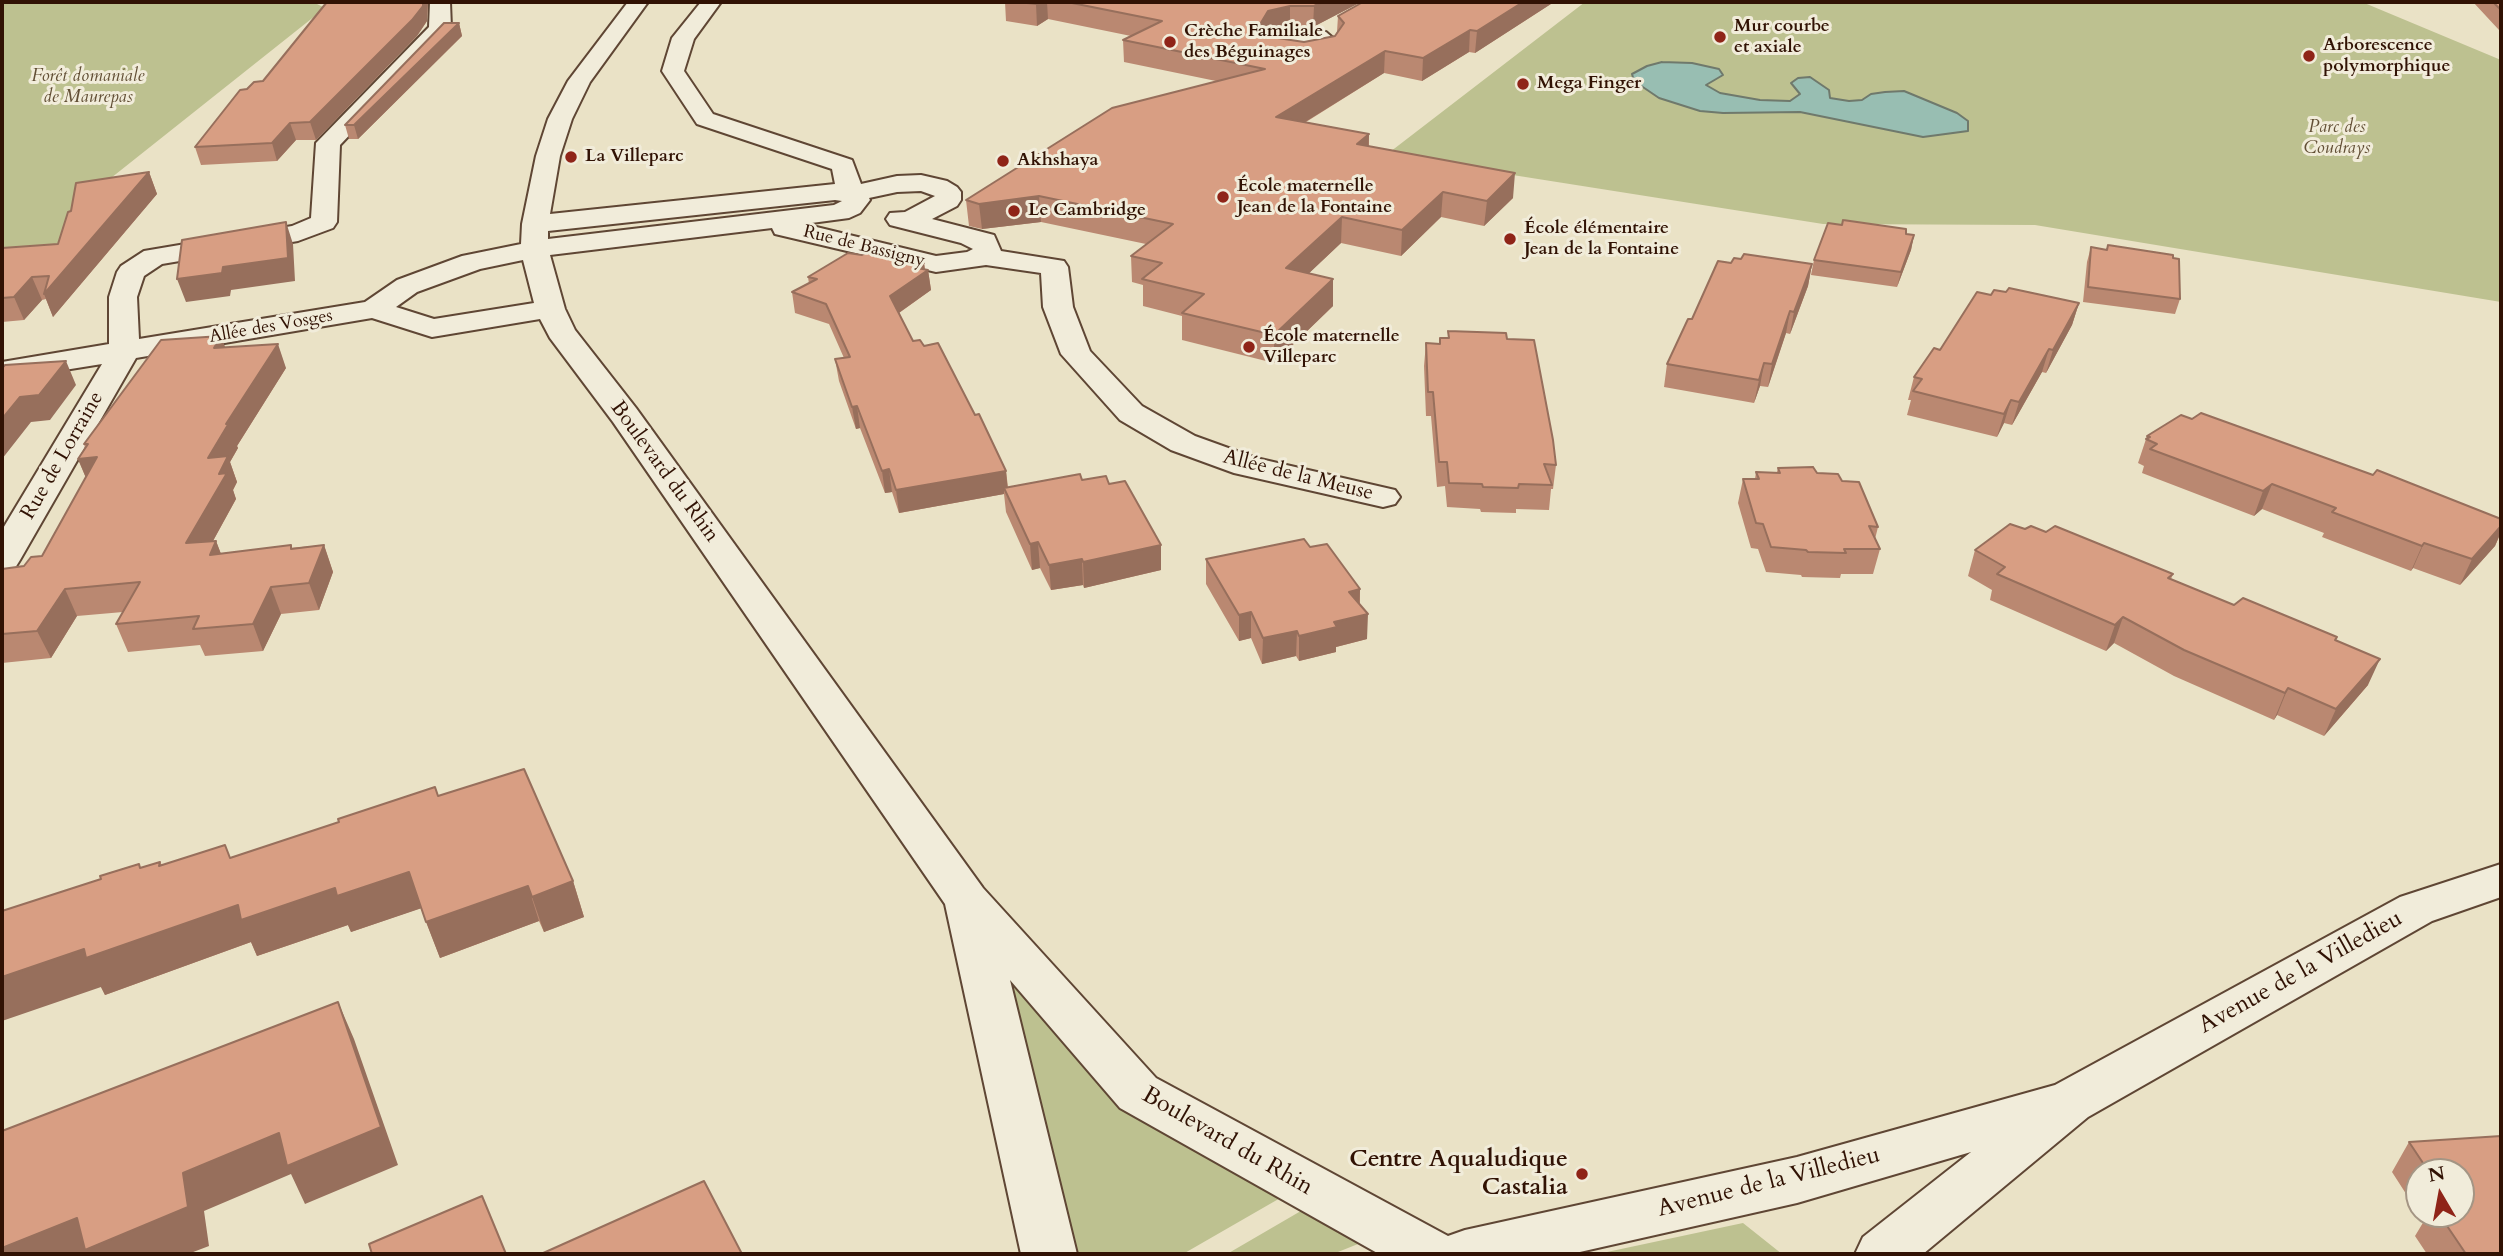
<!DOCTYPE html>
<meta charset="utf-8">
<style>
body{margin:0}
#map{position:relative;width:2503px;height:1256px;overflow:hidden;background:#eae2c6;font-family:Cardo,serif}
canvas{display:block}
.frame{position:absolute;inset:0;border:4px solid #311204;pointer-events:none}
.north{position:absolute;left:2405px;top:1158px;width:70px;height:70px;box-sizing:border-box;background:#f1ecda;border:2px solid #a49584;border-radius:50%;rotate:350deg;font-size:19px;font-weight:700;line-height:28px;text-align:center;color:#311204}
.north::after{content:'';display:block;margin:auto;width:24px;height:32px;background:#8f2418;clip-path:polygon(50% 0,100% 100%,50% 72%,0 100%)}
</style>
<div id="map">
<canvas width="2503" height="1256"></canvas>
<div class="frame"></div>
<div class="north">N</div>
</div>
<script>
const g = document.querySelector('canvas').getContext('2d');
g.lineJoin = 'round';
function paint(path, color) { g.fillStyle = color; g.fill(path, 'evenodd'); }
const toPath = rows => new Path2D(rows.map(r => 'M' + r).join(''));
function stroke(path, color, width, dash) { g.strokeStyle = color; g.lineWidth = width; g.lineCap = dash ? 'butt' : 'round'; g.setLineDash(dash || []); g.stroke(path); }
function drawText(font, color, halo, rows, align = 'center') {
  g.font = font + ' Cardo,serif'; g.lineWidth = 6; g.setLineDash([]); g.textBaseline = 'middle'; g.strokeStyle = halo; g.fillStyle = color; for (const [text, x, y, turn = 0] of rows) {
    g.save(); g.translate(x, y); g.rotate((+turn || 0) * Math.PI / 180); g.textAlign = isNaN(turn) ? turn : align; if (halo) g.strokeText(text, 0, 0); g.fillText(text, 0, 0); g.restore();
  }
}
paint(toPath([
 [2,2,313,2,325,8,77,205,53,253,2,255],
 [1585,2,2362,2,2501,60,2501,302,2035,225,1823,224,1386,155],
 [1011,971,1282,1197,1183,1254,1076,1254,1027,1081],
 [1306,1208,1363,1242,1333,1254,1227,1254],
 [1743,1223,1782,1254,1597,1254,1607,1252]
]), '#bdc190');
const water = toPath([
 [1662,62,1692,63,1719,69,1723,75,1706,85,1720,93,1760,100,1790,101,1800,94,1791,83,1798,78,1810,77,1829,90,1830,98,1849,101,1862,100,1871,94,1885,92,1904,91,1957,113,1968,121,1968,131,1923,137,1800,112,1723,113,1700,111,1659,98,1634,81,1632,74,1647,66,1662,62]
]);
paint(water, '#98beb2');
stroke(water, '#6f796c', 2);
const minor = toPath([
 [430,2,450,2,451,28,340,145,337,222,333,228,298,241,162,264,144,276,137,297,139,339,365,302,397,280,462,256,521,244,522,224,536,156,548,119,568,81,628,2,648,2,590,82,572,119,560,156,550,214,835,184,832,169,697,124,662,71,672,38,701,2,721,2,694,39,684,71,713,114,852,160,861,184,897,176,921,175,947,181,957,187,961,192,961,200,957,206,932,219,994,235,1001,251,1064,261,1068,267,1073,307,1090,351,1142,406,1195,436,1256,458,1395,490,1400,497,1395,504,1383,507,1234,473,1171,450,1120,420,1061,354,1043,307,1041,273,986,265,936,272,775,234,772,228,550,255,565,309,575,330,636,408,983,888,1156,1078,1448,1236,1465,1230,1797,1157,2055,1085,2400,897,2501,864,2501,897,2432,921,2088,1117,1923,1254,1855,1254,1863,1237,1971,1152,1797,1203,1571,1254,1379,1254,1120,1108,1010,980,1077,1254,1021,1254,945,904,613,422,550,338,540,319,432,337,372,318,136,358,20,560,15,568,2,571,2,530,102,364,2,380,2,362,109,344,109,297,117,272,121,266,144,251,292,226,311,218,316,143,429,27,430,2],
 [921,191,935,196,905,212,890,213,886,219,890,225,961,243,973,249,967,252,936,256,804,224,849,218,860,213,870,200,869,198,897,192,921,191],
 [835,200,842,201,834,205,548,239,548,231,835,200],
 [523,260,534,303,434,319,396,307,417,292,480,269,523,260],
 [1290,30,1326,32,1341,45,1334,55,1304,62,1271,56,1261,46,1268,35,1290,30],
 [1291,42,1313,43,1316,46,1304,48,1284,44,1291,42]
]);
stroke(minor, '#5f4634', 4);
paint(minor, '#f1ecda');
paint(toPath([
 [327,2,428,2,427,21,417,36,316,140,296,140,277,161,201,165,195,147,247,89,263,81],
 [1005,2,1361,2,1313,27,1290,27,1267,33,1271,37,1304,42,1335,36,1337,32,1338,16,1363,2,1554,2,1475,53,1469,52,1422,81,1384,73,1306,122,1369,134,1369,146,1513,198,1484,226,1441,217,1401,256,1341,243,1309,273,1333,279,1333,306,1274,363,1182,340,1182,316,1143,306,1143,285,1132,282,1131,256,1146,244,1041,222,982,229,969,226,966,200,1216,81,1124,62,1123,40,1131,36,1048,19,1037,26,1006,21],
 [2473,2,2501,2,2501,30,2499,30],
 [459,23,462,36,358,139,349,139,345,125],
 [149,172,157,194,53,317,46,299,42,300,24,320,2,322,2,248,58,244,71,211],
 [1914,235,1911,250,1897,287,1811,275,1814,260],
 [2108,245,2180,299,2175,314,2083,302,2087,262,2091,247,2106,250],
 [862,255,924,263,925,269,928,270,931,290,899,313,913,341,975,415,1006,471,1008,487,1082,480,1109,484,1161,570,1084,588,1083,585,1051,590,1040,568,1032,570,1006,512,1004,494,899,513,892,492,885,493,860,428,856,429,839,381,835,359,844,358,829,324,795,313,792,292,809,284,808,277],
 [1741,259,1812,264,1808,286,1790,334,1786,333,1768,387,1760,386,1754,403,1664,387,1667,364,1692,319,1731,263],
 [2006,292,2079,303,2072,325,2046,373,2042,372,2012,425,2004,423,1997,437,1907,415,1911,400,1908,400,1914,377,1991,295],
 [1448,331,1507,339,1556,465,1553,489,1551,489,1549,510,1516,509,1516,513,1481,512,1480,509,1447,507,1445,486,1437,487,1431,416,1426,416,1424,366,1426,343,1439,344,1448,338],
 [225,347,286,368,237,446,238,448,230,462,237,482,233,490,236,499,213,541,216,541,221,554,324,545,333,572,319,610,281,614,263,651,205,656,200,645,128,652,116,624,123,612,77,616,51,658,2,663,2,569,24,566,42,556,86,478,78,459,85,448,84,444],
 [2147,436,2373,475,2501,519,2501,532,2495,546,2460,585,2413,568,2411,571,2322,537,2324,533,2262,509,2254,516,2142,473,2144,466,2138,463],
 [1778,468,1817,473,1842,481,1878,527,1875,539,1880,549,1873,574,1841,574,1840,578,1802,577,1801,575,1766,572,1758,549,1751,548,1738,503,1743,479,1755,479,1756,472,1777,472],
 [2025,529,2046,532,2173,574,2171,579,2234,605,2335,640,2368,685,2324,736,2277,715,2274,720,2174,676,2114,643,2106,651,1990,600,1992,590,1968,576,1975,550],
 [1310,547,1360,589,1360,605,1367,639,1336,647,1336,652,1299,661,1296,656,1262,664,1251,638,1239,641,1206,584,1206,559],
 [438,796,573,881,584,917,544,932,539,921,440,958,421,908,351,932,348,925,257,956,251,942,105,995,101,987,101,879,139,864,141,868,160,862,162,865,230,858],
 [2501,1136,2501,1254,2427,1254,2415,1236,2424,1221,2419,1214,2461,1214,2461,1172,2419,1172,2419,1214,2392,1172,2409,1142]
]), '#ba8871');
paint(toPath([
 [423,2,428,2,427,21,417,36,316,140,310,122],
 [1040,2,1047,2,1048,19,1037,26,1036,4],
 [1322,2,1361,2,1313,27,1314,6],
 [1523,2,1554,2,1475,53,1477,31],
 [1290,6,1290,27,1267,32,1259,48,1259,26,1268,11],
 [459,23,462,36,358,139,354,125],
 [1470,30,1469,52,1422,81,1423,58],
 [1385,51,1384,73,1276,140,1276,117],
 [290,123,296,140,277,161,272,143],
 [1369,134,1368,158,1357,144],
 [149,172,157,194,53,317,44,294],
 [1515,173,1513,198,1484,226,1487,201],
 [1443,192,1441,217,1401,256,1402,230],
 [1039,196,1041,222,982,229,979,204],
 [1342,217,1341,243,1286,295,1286,268],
 [286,222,293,244,295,281,231,290,230,296,186,302,177,279,223,267],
 [1914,235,1911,250,1897,287,1901,272],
 [924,263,925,272,928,270,931,290,893,317,890,296,917,268],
 [1812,264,1808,286,1790,334,1794,312],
 [32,277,42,300,24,320,14,297],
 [1333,279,1333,306,1274,363,1274,335],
 [2079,303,2072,325,2046,373,2053,350],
 [1790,311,1786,333,1768,387,1772,364],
 [221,336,230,360,214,348],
 [278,344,286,368,237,446,238,448,230,462,237,482,233,490,236,499,197,570,186,543,208,458,226,424],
 [2049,349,2042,372,2012,425,2019,402],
 [66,361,76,385,50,420,31,422,2,459,2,419,20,397],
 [1764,363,1760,386,1754,403,1759,380],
 [2011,400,2004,423,1997,437,2004,414],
 [857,406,860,428,856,429,852,407],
 [97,457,89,485,78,459],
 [889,469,892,492,885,493,882,471],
 [1006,471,1008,493,1004,488,1004,494,899,513,896,490],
 [2272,484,2262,509,2254,516,2263,491],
 [2501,526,2501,532,2495,546,2460,585,2472,559],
 [216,541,226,567,210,555],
 [1038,542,1040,568,1032,570,1030,544],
 [2424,543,2413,568,2411,571,2422,546],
 [324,545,333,572,319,610,309,583],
 [1161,545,1161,570,1084,588,1083,562],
 [1082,559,1083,585,1051,590,1049,565],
 [271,587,281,614,263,651,253,624],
 [65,589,77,616,51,658,37,631],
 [1360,589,1359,615,1349,592],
 [1251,612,1251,638,1239,641,1239,615],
 [1368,614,1367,639,1336,647,1336,652,1299,661,1299,636,1334,622],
 [2123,617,2114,643,2106,651,2115,625],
 [1297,631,1296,656,1262,664,1263,638],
 [2380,659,2368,685,2324,736,2336,709],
 [2288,688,2277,715,2274,720,2285,693],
 [409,872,422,908,351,932,348,925,257,956,251,942,105,995,101,987,2,1021,2,977,84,949,238,905,335,888],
 [573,881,584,917,544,932,532,897],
 [528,886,539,921,440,958,426,922],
 [338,1002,354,1039,398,1165,305,1204,291,1174,204,1211,209,1246,188,1254,2,1254,2,1248,183,1173]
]), '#976f5c');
const building = toPath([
 [327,2,423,2,423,6,412,20,310,122,290,123,272,143,195,147,240,90,247,89,254,82,263,81,327,2],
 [1018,2,1040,2,1036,4,1018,2],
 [1067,2,1322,2,1314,6,1290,6,1268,11,1259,26,1271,37,1304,42,1335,36,1344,23,1338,16,1363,2,1523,2,1477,31,1470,30,1423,58,1385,51,1276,117,1369,134,1357,144,1515,173,1487,201,1443,192,1402,230,1342,217,1286,268,1333,279,1274,335,1182,313,1204,294,1142,279,1162,263,1131,256,1173,224,1039,196,979,204,966,200,1112,108,1265,69,1123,40,1162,21,1067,2],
 [2493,2,2501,2,2501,10,2493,2],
 [444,23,459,23,354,125,345,125,444,23],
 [149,172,44,294,49,276,32,277,14,297,2,298,2,248,58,244,68,212,71,211,76,183,149,172],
 [1843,220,1906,229,1906,234,1914,235,1901,272,1814,260,1828,223,1842,225,1843,220],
 [286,222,288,258,223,267,222,273,177,279,182,240,286,222],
 [2108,245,2173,255,2173,258,2179,259,2180,299,2088,287,2091,247,2107,250,2108,245],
 [869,251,924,263,917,268,928,270,890,296,913,341,920,340,924,346,938,343,975,415,979,414,1006,471,896,490,889,469,882,471,857,406,852,407,835,359,850,357,826,304,792,292,817,279,808,277,848,253,862,255,869,251],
 [1744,254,1812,264,1794,312,1790,311,1772,364,1764,363,1759,380,1667,364,1688,319,1692,319,1718,261,1731,263,1734,258,1741,259,1744,254],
 [2009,288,2079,303,2053,350,2049,349,2019,402,2011,400,2004,414,1913,391,1922,379,1914,377,1934,348,1940,350,1977,292,1991,295,1994,290,2006,292,2009,288],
 [1448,331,1506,333,1507,339,1534,340,1553,440,1556,465,1544,464,1552,485,1519,484,1518,488,1483,487,1482,484,1449,483,1447,462,1439,462,1433,392,1428,392,1426,343,1440,344,1440,338,1449,338,1448,331],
 [221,336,214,348,278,344,226,424,229,423,208,458,228,456,219,474,227,473,186,543,216,541,210,555,291,545,291,549,324,545,309,583,271,587,253,624,193,629,199,616,116,624,140,582,65,589,37,631,2,634,2,569,24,566,31,557,42,556,97,457,78,459,88,444,84,444,161,340,221,336],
 [66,361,39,395,20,397,2,419,2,368,5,365,66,361],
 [2201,413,2373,475,2377,470,2501,519,2501,526,2472,559,2424,543,2422,546,2332,512,2336,508,2272,484,2263,491,2150,449,2157,444,2146,439,2150,437,2147,436,2181,415,2192,419,2201,413],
 [1813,467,1817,473,1838,474,1842,481,1859,482,1878,527,1869,526,1880,549,1844,549,1846,553,1808,552,1806,550,1771,547,1763,524,1756,523,1743,479,1759,479,1756,472,1780,473,1778,468,1813,467],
 [1080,474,1082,480,1106,476,1109,484,1125,481,1161,545,1083,562,1082,559,1049,565,1038,542,1030,544,1004,488,1080,474],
 [2010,524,2025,529,2031,526,2046,532,2055,526,2173,574,2168,578,2234,605,2243,598,2337,637,2335,640,2380,659,2336,709,2288,688,2285,693,2184,650,2123,617,2115,625,1997,574,2005,567,1975,550,2010,524],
 [1304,539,1310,547,1327,544,1360,589,1349,592,1368,614,1334,622,1337,627,1299,636,1297,631,1263,638,1251,612,1239,615,1206,559,1304,539],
 [524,769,573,881,532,897,528,886,426,922,409,872,337,896,335,888,241,920,238,905,86,958,84,949,2,977,2,911,101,879,100,876,139,864,140,868,160,862,159,866,225,845,230,858,339,822,338,819,435,787,438,796,524,769],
 [338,1002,381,1127,287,1166,279,1133,183,1173,188,1207,85,1250,77,1218,2,1248,2,1131,338,1002],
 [2501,1136,2501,1254,2466,1254,2439,1214,2461,1214,2461,1172,2429,1172,2409,1142,2501,1136],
 [704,1181,742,1254,541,1254,704,1181],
 [482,1196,506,1254,372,1254,369,1244,482,1196]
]);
paint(building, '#d89e83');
stroke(building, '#976f5c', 2);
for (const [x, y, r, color] of [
 [1720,37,7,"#8f2418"],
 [1170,42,7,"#8f2418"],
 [2309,56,7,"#8f2418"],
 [1523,84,7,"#8f2418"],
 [571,157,7,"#8f2418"],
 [1003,161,7,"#8f2418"],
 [1223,197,7,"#8f2418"],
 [1014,211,7,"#8f2418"],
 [1510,239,7,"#8f2418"],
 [1249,347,7,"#8f2418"],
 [1582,1174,7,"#8f2418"]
]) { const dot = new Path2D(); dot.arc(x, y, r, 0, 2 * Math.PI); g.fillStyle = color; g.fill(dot); stroke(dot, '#f1ecda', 2.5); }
drawText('bold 18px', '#311204', '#f1ecda', [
 ["Mur courbe",1734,27],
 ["et axiale",1734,48],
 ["Crèche Familiale",1184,32],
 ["des Béguinages",1184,53],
 ["Arborescence",2323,46],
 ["polymorphique",2323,67],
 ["Mega Finger",1537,84],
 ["La Villeparc",585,157],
 ["Akhshaya",1017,161],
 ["École maternelle",1237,187],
 ["Jean de la Fontaine",1237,208],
 ["Le Cambridge",1028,211],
 ["École élémentaire",1524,229],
 ["Jean de la Fontaine",1524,250],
 ["École maternelle",1263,337],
 ["Villeparc",1263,358]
], 'left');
drawText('italic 18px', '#624f35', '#f1ecda', [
 ["Forêt domaniale",88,77],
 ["de Maurepas",88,98],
 ["Parc des",2337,128],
 ["Coudrays",2337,149]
]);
drawText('18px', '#311204', '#f1ecda', [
 ["Rue de Bassigny",864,247,14],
 ["Allée des Vosges",271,327,-10]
]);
drawText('21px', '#311204', '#f1ecda', [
 ["Rue de Lorraine",63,456,-60],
 ["Boulevard du Rhin",664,472,54],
 ["Allée de la Meuse",1298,476,14]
]);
drawText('24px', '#311204', '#f1ecda', [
 ["Avenue de la Villedieu",2301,973,-29],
 ["Boulevard du Rhin",1227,1142,30],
 ["Avenue de la Villedieu",1769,1183,-14]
]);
drawText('bold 24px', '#311204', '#f1ecda', [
 ["Centre Aqualudique",1568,1160],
 ["Castalia",1568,1188]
], 'right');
</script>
